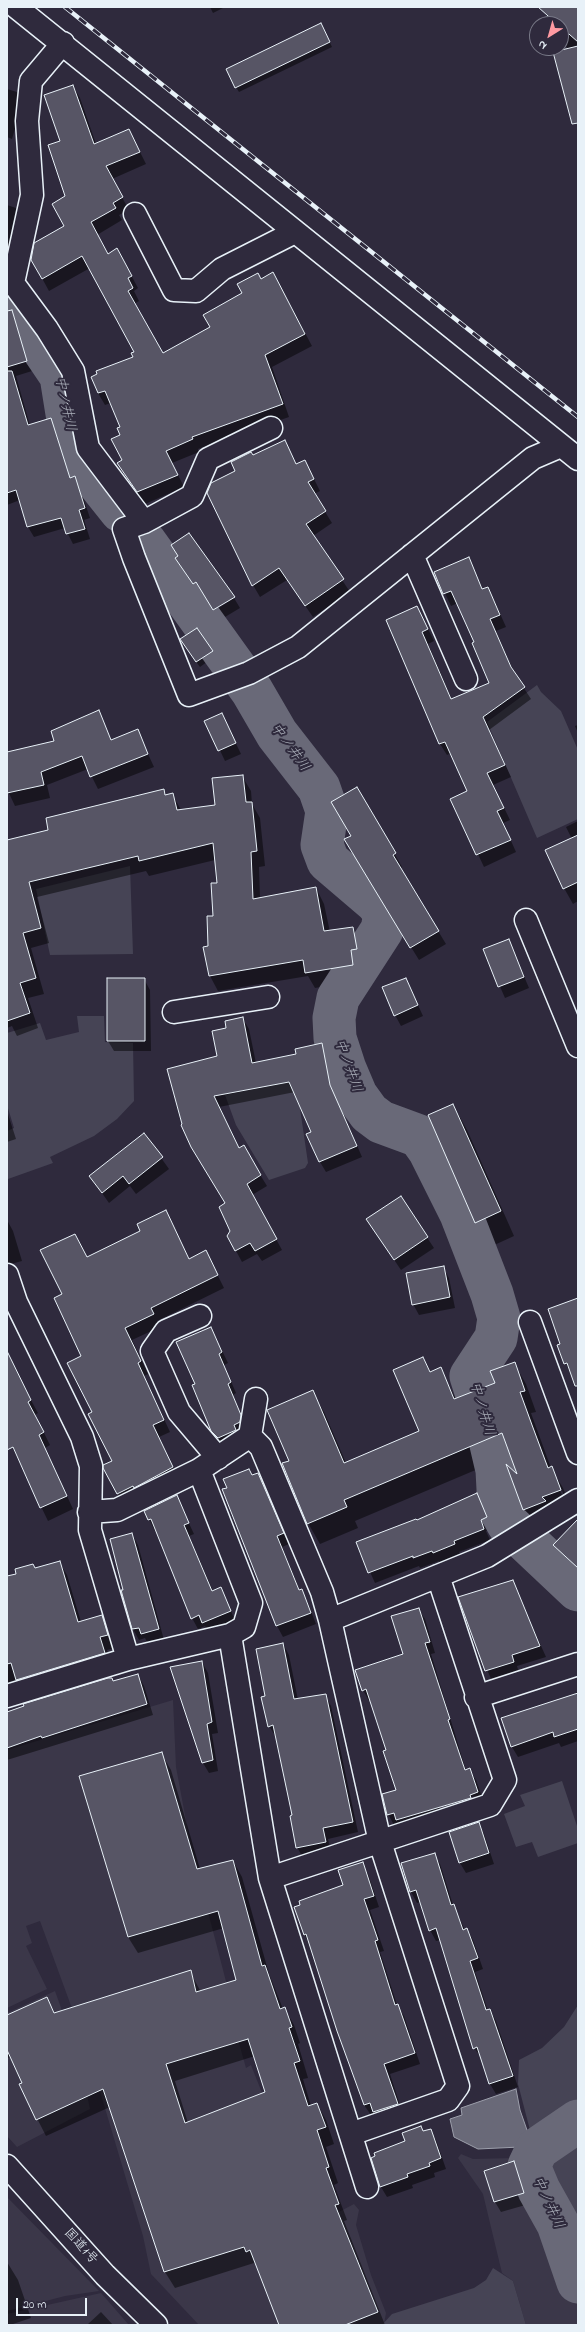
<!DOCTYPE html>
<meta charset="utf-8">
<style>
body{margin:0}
#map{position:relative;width:585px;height:2332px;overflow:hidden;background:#2f2a3d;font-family:"Indie Flower",sans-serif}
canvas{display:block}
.frame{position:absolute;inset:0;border:8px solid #e8f1f8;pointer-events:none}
.north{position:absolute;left:529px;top:16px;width:40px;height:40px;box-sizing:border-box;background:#2f2a3d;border:1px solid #797a88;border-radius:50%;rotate:217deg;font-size:11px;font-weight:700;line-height:16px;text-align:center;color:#e8f1f8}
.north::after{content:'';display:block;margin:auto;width:14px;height:18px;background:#ff9aa2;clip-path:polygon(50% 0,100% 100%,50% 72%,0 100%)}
.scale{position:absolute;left:16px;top:2298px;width:71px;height:18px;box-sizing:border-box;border:2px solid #e8f1f8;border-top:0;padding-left:5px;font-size:12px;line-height:14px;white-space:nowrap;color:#e8f1f8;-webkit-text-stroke:3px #2f2a3d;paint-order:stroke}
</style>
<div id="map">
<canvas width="585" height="2332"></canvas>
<div class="frame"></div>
<div class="north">N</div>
<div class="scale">20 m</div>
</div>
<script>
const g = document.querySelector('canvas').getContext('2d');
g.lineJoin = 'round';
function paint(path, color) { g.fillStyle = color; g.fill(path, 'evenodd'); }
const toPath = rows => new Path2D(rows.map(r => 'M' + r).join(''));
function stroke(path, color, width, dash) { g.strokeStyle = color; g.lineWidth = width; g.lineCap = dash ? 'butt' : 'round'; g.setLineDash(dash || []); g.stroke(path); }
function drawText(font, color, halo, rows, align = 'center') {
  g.font = font + ' "Indie Flower","Klee One",sans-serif'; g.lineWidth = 4; g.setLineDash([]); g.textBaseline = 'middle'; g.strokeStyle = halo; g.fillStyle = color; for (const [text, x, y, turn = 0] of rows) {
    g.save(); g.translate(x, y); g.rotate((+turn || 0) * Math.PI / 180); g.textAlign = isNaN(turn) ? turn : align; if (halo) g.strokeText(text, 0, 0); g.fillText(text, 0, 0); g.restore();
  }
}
paint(toPath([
 [173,1700,176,1767,190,1842,230,1997,239,2017,239,2043,246,2068,251,2065,314,2225,354,2204,359,2210,356,2225,371,2275,386,2313,384,2324,199,2325,151,2274,143,2236,99,2088,100,2085,40,1921,26,1926,32,1943,26,1946,47,1989,7,2008,7,1750],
 [55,1991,89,2086,86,2090,90,2109,17,2147,7,2136,7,2013],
 [461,2154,473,2159,515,2158,529,2195,547,2231,567,2285,578,2301,578,2325,526,2325,513,2281,502,2273,483,2194,458,2158],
 [7,2197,99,2291,65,2296,7,2311],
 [101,2293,129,2325,7,2325,7,2314]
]), '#3b3749');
paint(toPath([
 [537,685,541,692,561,711,578,750,578,819,537,838,487,722],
 [130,866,133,954,50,955,36,889],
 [77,1016,104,1016,105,1042,133,1043,134,1101,117,1119,94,1136,50,1157,53,1163,8,1179,7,1131,14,1128,7,1105,7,1033,40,1023,46,1040,79,1032],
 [296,1081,308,1163,305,1168,269,1180,236,1125,225,1095],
 [562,1781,578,1829,578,1843,538,1857,532,1842,516,1847,504,1814,525,1806,520,1795],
 [578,2005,578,2109,535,2137,531,2134,518,2084,519,2060,542,2048,564,2027],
 [578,2129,578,2262,568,2227,539,2175,538,2163,546,2149],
 [493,2268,513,2281,526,2325,382,2325,392,2314,474,2288,486,2280]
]), '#464455');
const water = toPath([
 [516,2089,520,2110,528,2133,520,2147,478,2149,454,2137,450,2119,462,2115,461,2108,516,2089]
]);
paint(water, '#696978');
stroke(water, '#9c9fab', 1);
paint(toPath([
 [210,7,225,7,213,13],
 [541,7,578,7,578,109,569,49,561,42,561,24,552,24],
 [324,30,332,47,239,92,236,87],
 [73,86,80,98,96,144,129,130,146,164,112,179,129,210,119,215,122,220,97,235,108,255,124,262,138,288,134,291,139,301,134,304,163,354,211,328,244,294,261,280,280,286,312,346,272,367,289,417,198,449,199,452,172,463,184,487,145,504,118,464,123,461,121,427,111,403,105,405,98,393,135,357,135,352,90,268,49,291,32,260,65,226,67,197,62,141],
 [7,89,17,92,20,97,17,122,12,139,7,137],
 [7,205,16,208,22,219,14,254,7,252],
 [7,334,19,337,25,346,32,371,16,376,30,426,50,419,56,429,72,478,75,478,80,488,90,518,84,520,90,539,73,544,65,528,34,537,28,527,20,500,7,505],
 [284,441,297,465,311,473,320,491,314,494,332,523,313,536,350,592,313,617,287,580,260,597,253,585,236,471,253,456],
 [189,534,203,592,200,594,183,569,179,556],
 [468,558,483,590,487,588,494,600,506,627,496,631,514,673,531,699,489,730,511,777,493,785,510,820,503,823,516,852,484,867,452,799,468,792,451,753,447,755,440,744,417,607,434,641,428,644,452,700,490,683,476,642,458,603,451,606,435,572],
 [234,598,240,608,220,620,214,611],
 [184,645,212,651,215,656,200,667],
 [99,712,112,741,137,730,154,767,98,789,88,769,47,785,50,798,15,806,7,789,7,765,55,741],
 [206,721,226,723,241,754,225,761],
 [578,725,578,733,575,726],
 [242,776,251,791,252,804,260,818,265,866,259,867,260,898,316,888,324,904,330,932,353,928,361,943,365,964,359,965,361,980,315,988,308,976,218,991,210,976,210,947,218,884,215,860,149,876,146,871,37,897,49,943,31,948,44,994,28,998,38,1028,17,1036,12,1026,7,1028,7,841,50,831,163,791,166,795,172,794,181,810,216,806],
 [357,788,402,867,400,868,446,944,419,960,353,853,352,836],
 [578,821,578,901,573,904,564,888,572,839,566,827],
 [509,941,529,988,505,998,484,950],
 [144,979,150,990,151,1051,114,1051,108,1041],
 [406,979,423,1016,401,1026,395,1015],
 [243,1019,249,1029,256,1063,297,1055,321,1044,327,1055,336,1097,362,1157,326,1172,320,1162,313,1132,295,1092,219,1107,239,1149,243,1147,267,1186,252,1195,282,1250,262,1261,257,1254,242,1262,228,1236,231,1231,226,1204,199,1158,218,1057,227,1029],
 [453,1105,467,1130,514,1236,490,1247,476,1222],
 [7,1111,16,1139,7,1142],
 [144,1134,169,1169,136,1194,130,1186,109,1203,90,1176],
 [400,1197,434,1248,401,1270,374,1230],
 [7,1220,13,1231,22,1261,7,1265],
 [172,1224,189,1259,212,1264,224,1288,157,1321,160,1327,132,1340,148,1374,144,1376,170,1432,159,1437,179,1480,125,1506,104,1468,113,1461,93,1412,82,1357,63,1295,87,1258],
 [443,1267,449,1278,455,1308,419,1315,413,1304],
 [578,1304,578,1380,575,1373,571,1374,558,1346,562,1345],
 [211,1328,228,1363,224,1365,236,1393,233,1395,246,1427,225,1449,212,1430,196,1385],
 [7,1356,38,1413,35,1415,50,1445,45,1448,73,1509,48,1521,7,1436],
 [423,1358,431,1372,440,1369,456,1399,496,1384,514,1363,526,1384,536,1412,531,1413,551,1468,563,1488,572,1511,536,1530,524,1510,519,1478,511,1455,355,1521,358,1528,320,1544,308,1523,290,1461,312,1391,324,1412,346,1463,420,1432],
 [559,1488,561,1488,564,1495,562,1495],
 [258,1474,289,1544,282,1547,300,1591,307,1601,316,1624,283,1637,277,1626,224,1490],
 [477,1494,492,1528,486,1531,490,1540,459,1552,461,1555,440,1563,439,1561,420,1568,419,1566,375,1583,357,1543,416,1522],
 [176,1496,194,1534,189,1536,213,1591,220,1588,236,1622,209,1633,205,1626,198,1629,192,1618,157,1530,155,1531,145,1511],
 [578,1532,578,1572,561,1556,555,1545],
 [132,1534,138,1545,164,1640,148,1644,145,1638,139,1640,133,1629,122,1591,124,1590],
 [59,1562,67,1575,81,1622,102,1617,109,1630,115,1648,107,1650,112,1666,7,1686,7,1577],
 [512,1581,546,1657,517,1666,519,1673,492,1681,469,1628,459,1598],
 [418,1609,425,1619,435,1653,431,1654,466,1771,469,1770,476,1780,484,1803,394,1825,388,1814,397,1791,387,1751,371,1700,369,1701,363,1690,405,1655],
 [475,1796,476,1798,440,1809,440,1807],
 [283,1644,289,1655,298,1700,325,1695,331,1706,358,1832,328,1839,331,1853,303,1858,297,1847,293,1816,276,1737,269,1726],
 [202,1662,208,1673,218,1733,212,1734,218,1771,209,1773,203,1763],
 [138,1675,144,1686,153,1715,7,1760,7,1713],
 [578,1691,578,1741,561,1747,559,1743,518,1757,512,1747],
 [161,1753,171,1770,200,1869,233,1861,242,1877,269,1974,283,2009,285,2009,294,2025,300,2043,298,2044,308,2078,303,2079,311,2106,317,2104,326,2120,334,2144,326,2147,338,2183,334,2185,347,2220,344,2221,385,2325,280,2325,258,2267,254,2263,175,2288,165,2272,110,2107,46,2136,20,2085,24,2083,11,2057,7,2058,7,2017,46,1998,55,2013,190,1972,201,1992,238,1981,224,1928,138,1953,128,1937],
 [255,2056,267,2092,188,2123,175,2081],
 [478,1823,484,1834,494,1864,466,1873,460,1863],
 [434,1854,440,1864,453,1905,465,1930,467,1929,473,1940,483,1969,475,1972,488,2011,490,2010,496,2021,518,2087,496,2094,490,2084,482,2058,474,2048,441,1940,436,1941,430,1930,421,1902,417,1903,411,1892,402,1864],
 [362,1864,368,1874,379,1907,370,1910,384,1951,380,1952,397,2005,404,2016,420,2064,390,2074,403,2115,380,2123,375,2114,371,2115,364,2105,310,1944,304,1934],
 [430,2130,436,2140,446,2169,434,2173,435,2177,412,2185,413,2188,387,2197,381,2187,372,2158],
 [513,2163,520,2173,529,2204,501,2212,495,2202,485,2171],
 [7,2262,18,2280,31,2318,10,2325,7,2325],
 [101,2312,113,2325,89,2325,88,2324]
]), '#0007');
stroke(toPath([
 [7,296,61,376,73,451,121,511],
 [145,542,252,691,277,734,319,788,327,811,322,845,328,861,376,902,385,913,382,930,338,998,334,1018,335,1038,345,1069,356,1095,369,1113,381,1122,419,1136,429,1150,461,1214,492,1294,499,1318,496,1338,471,1376,486,1423,497,1470,499,1508,508,1524,578,1590],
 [578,2121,537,2149,529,2166,539,2190,558,2224,578,2282]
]), '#696978', 43);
const building = toPath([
 [538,7,578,7,578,42,561,27,561,24,557,24,538,7],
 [321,23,330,42,235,88,226,69,321,23],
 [578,46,578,123,572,124,553,52,578,46],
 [73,85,94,144,129,129,140,152,106,166,123,197,113,203,116,208,91,222,108,254,117,248,132,276,128,278,133,288,128,291,163,353,210,327,203,315,242,293,237,284,258,273,261,279,273,272,305,334,265,355,283,404,192,437,193,439,166,451,178,475,137,492,117,463,122,460,111,439,120,435,117,428,120,427,105,391,98,393,91,377,97,374,96,371,133,357,131,353,134,352,82,256,42,279,31,260,34,243,64,226,52,204,65,196,48,145,60,141,44,95,73,85],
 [12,310,27,361,7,367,7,311,12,310],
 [7,371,12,371,28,425,51,418,70,478,75,476,85,508,79,510,85,529,66,534,61,518,27,527,16,490,7,493,7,371],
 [285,440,296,464,305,460,314,479,308,482,326,511,306,524,344,579,305,606,279,568,252,586,207,493,211,483,235,471,231,462,251,452,253,455,285,440],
 [189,533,235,597,213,610,196,582,193,584,175,558,178,556,171,545,189,533],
 [469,557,482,589,488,587,500,615,490,619,511,667,525,687,483,717,505,765,487,773,504,808,497,811,511,840,476,855,450,799,467,791,445,742,439,744,386,620,417,606,428,629,422,632,451,699,489,683,472,643,474,642,451,591,443,594,434,572,469,557],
 [197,628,213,651,196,662,180,639,197,628],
 [99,710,111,740,138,729,148,754,90,777,82,756,41,772,44,785,7,793,7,752,54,741,51,731,99,710],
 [222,713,236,743,218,751,204,721,222,713],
 [243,775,246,802,252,802,257,851,251,852,253,899,316,887,324,931,353,927,357,949,351,950,353,965,305,973,303,960,209,976,203,947,208,946,207,916,213,916,211,883,217,883,213,843,139,861,138,856,29,882,41,928,23,933,36,978,20,983,30,1013,7,1021,7,840,48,830,46,818,164,789,165,795,173,793,177,810,215,805,212,778,243,775],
 [357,787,396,853,393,855,439,931,410,948,344,839,351,836,331,802,357,787],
 [578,835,578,882,563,889,545,850,578,835],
 [509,939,524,977,498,987,483,949,509,939],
 [107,978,145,978,145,1041,107,1041,107,978],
 [406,978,418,1005,394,1016,382,987,406,978],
 [243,1017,252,1063,296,1054,295,1049,322,1043,330,1085,357,1146,319,1162,306,1134,311,1132,289,1082,214,1096,239,1148,244,1145,261,1175,247,1184,277,1239,255,1251,250,1243,235,1251,227,1236,230,1231,219,1207,225,1203,191,1147,181,1125,182,1124,167,1069,217,1056,212,1031,226,1028,225,1021,243,1017],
 [453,1104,501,1211,475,1223,428,1115,453,1104],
 [144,1133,163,1157,129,1184,123,1176,102,1193,89,1176,144,1133],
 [401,1196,428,1237,394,1260,366,1219,401,1196],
 [166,1210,189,1259,206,1250,218,1275,151,1308,154,1314,125,1328,141,1361,138,1363,164,1420,153,1425,173,1467,134,1488,133,1486,117,1494,103,1468,103,1465,112,1461,88,1414,92,1412,67,1363,81,1356,54,1298,62,1294,40,1250,75,1234,87,1257,140,1231,137,1224,166,1210],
 [444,1266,450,1297,412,1305,406,1273,444,1266],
 [578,1298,578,1386,575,1386,567,1363,564,1364,557,1345,560,1344,548,1309,578,1298],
 [211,1327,222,1352,219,1354,231,1382,228,1384,241,1415,240,1422,234,1425,236,1430,218,1438,211,1431,192,1385,195,1384,176,1342,211,1327],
 [7,1351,31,1400,28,1402,44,1432,39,1435,67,1496,40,1508,13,1447,7,1450,7,1351],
 [423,1357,430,1372,441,1367,454,1399,495,1383,490,1371,515,1362,525,1391,520,1392,532,1425,548,1468,552,1466,561,1490,542,1497,546,1501,523,1510,506,1464,517,1474,502,1433,344,1500,347,1507,307,1524,282,1463,289,1461,267,1410,313,1390,344,1463,419,1431,393,1370,423,1357],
 [249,1469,252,1475,258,1473,284,1533,277,1536,299,1590,302,1589,311,1613,276,1626,222,1489,227,1488,223,1479,249,1469],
 [477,1493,487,1517,481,1520,484,1529,454,1541,455,1544,433,1553,432,1551,413,1558,413,1556,368,1573,356,1542,416,1519,417,1520,477,1493],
 [177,1495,189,1523,184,1525,212,1591,221,1587,231,1611,202,1623,199,1615,191,1619,151,1519,148,1520,144,1511,177,1495],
 [578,1519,578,1568,553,1545,578,1519],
 [132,1533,159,1629,141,1634,139,1628,132,1629,121,1590,123,1590,110,1539,132,1533],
 [60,1561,78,1622,102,1615,108,1635,100,1637,105,1653,16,1680,11,1663,7,1664,7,1576,16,1574,15,1569,33,1564,35,1568,60,1561],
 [513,1580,540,1646,512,1655,514,1662,485,1671,458,1597,513,1580],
 [419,1608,430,1642,425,1643,450,1719,448,1720,465,1770,470,1768,478,1792,470,1795,471,1798,396,1820,394,1813,387,1815,382,1794,396,1790,383,1751,386,1750,366,1689,362,1691,355,1670,403,1654,391,1616,419,1608],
 [283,1643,294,1699,326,1694,353,1822,323,1828,326,1842,296,1848,290,1816,292,1815,273,1725,268,1727,261,1697,265,1696,256,1649,283,1643],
 [202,1661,212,1722,207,1724,213,1760,202,1763,170,1667,202,1661],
 [138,1674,147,1704,42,1738,41,1736,7,1748,7,1712,24,1706,23,1704,108,1678,112,1678,113,1681,138,1674],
 [578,1693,578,1729,554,1737,553,1732,511,1747,501,1718,578,1693],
 [162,1752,197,1869,233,1860,262,1966,265,1965,280,2009,285,2007,292,2027,289,2028,300,2061,294,2063,308,2106,317,2103,326,2127,317,2130,329,2167,326,2168,339,2204,335,2205,378,2312,345,2325,279,2325,250,2250,246,2252,244,2247,164,2272,103,2089,36,2120,19,2084,22,2083,7,2050,7,2015,47,1997,54,2013,191,1970,196,1992,236,1980,218,1911,128,1937,79,1776,162,1752],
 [248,2039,265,2092,185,2123,166,2064,248,2039],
 [479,1822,489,1853,459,1863,449,1832,479,1822],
 [435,1853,451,1905,454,1904,463,1930,467,1928,478,1958,470,1961,486,2010,490,2009,513,2076,489,2084,477,2047,473,2049,436,1928,429,1931,416,1890,410,1892,401,1863,435,1853],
 [363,1862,374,1896,364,1899,378,1940,375,1941,395,2005,398,2004,415,2053,384,2064,398,2104,373,2112,370,2103,364,2105,337,2031,306,1934,304,1935,294,1907,300,1905,299,1901,343,1885,338,1870,363,1862],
 [421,2126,423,2131,431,2129,441,2158,429,2163,430,2166,407,2174,408,2177,380,2187,371,2158,375,2156,374,2153,405,2141,402,2133,421,2126],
 [514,2161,524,2193,494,2202,484,2171,514,2161]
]);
paint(building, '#575565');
stroke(building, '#e8f1f8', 1);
const minor = toPath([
 [16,7,578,459],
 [63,43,31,81,27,121,32,195,13,283,47,329,73,371,88,448,144,522],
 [135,214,174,290,196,291,222,269,295,232],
 [271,428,208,459,192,496,144,522,124,529,134,558,189,695,249,673,298,647,533,458,561,446],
 [412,555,466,679],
 [526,920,578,1046],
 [174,1012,268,997],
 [7,1275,16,1302,82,1437,91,1466,90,1530,128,1659],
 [200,1316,166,1331,152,1351,179,1412,218,1458],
 [530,1322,578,1453],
 [250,1436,261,1447,322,1592,330,1620],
 [89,1512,117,1510,199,1470,250,1436,256,1399],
 [230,1635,270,1878,367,2187],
 [7,1696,128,1659,230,1635,244,1627,251,1603,199,1470],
 [476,1697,578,1664],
 [270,1878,490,1805,505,1780,438,1576],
 [351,2134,448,2100,458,2086,380,1842,330,1620,487,1556,578,1500]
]);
const highway = toPath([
 [7,2166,105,2275,156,2325]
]);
stroke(minor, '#e8f1f8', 25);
stroke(highway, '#e8f1f8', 25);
stroke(minor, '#2f2a3d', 22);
stroke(highway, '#2f2a3d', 22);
const rail = toPath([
 [65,7,578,417]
]);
stroke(rail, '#e8f1f8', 4.5);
stroke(rail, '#2f2a3d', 3, [9]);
drawText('13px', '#e8f1f8', '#2f2a3d', [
 ["国道1号",80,2247,48]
]);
drawText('italic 14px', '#afb4be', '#2f2a3d', [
 ["中ノ井川",64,404,78],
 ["中ノ井川",289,748,54],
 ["中ノ井川",347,1066,70],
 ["中ノ井川",481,1409,74],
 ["中ノ井川",547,2203,65]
]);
</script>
